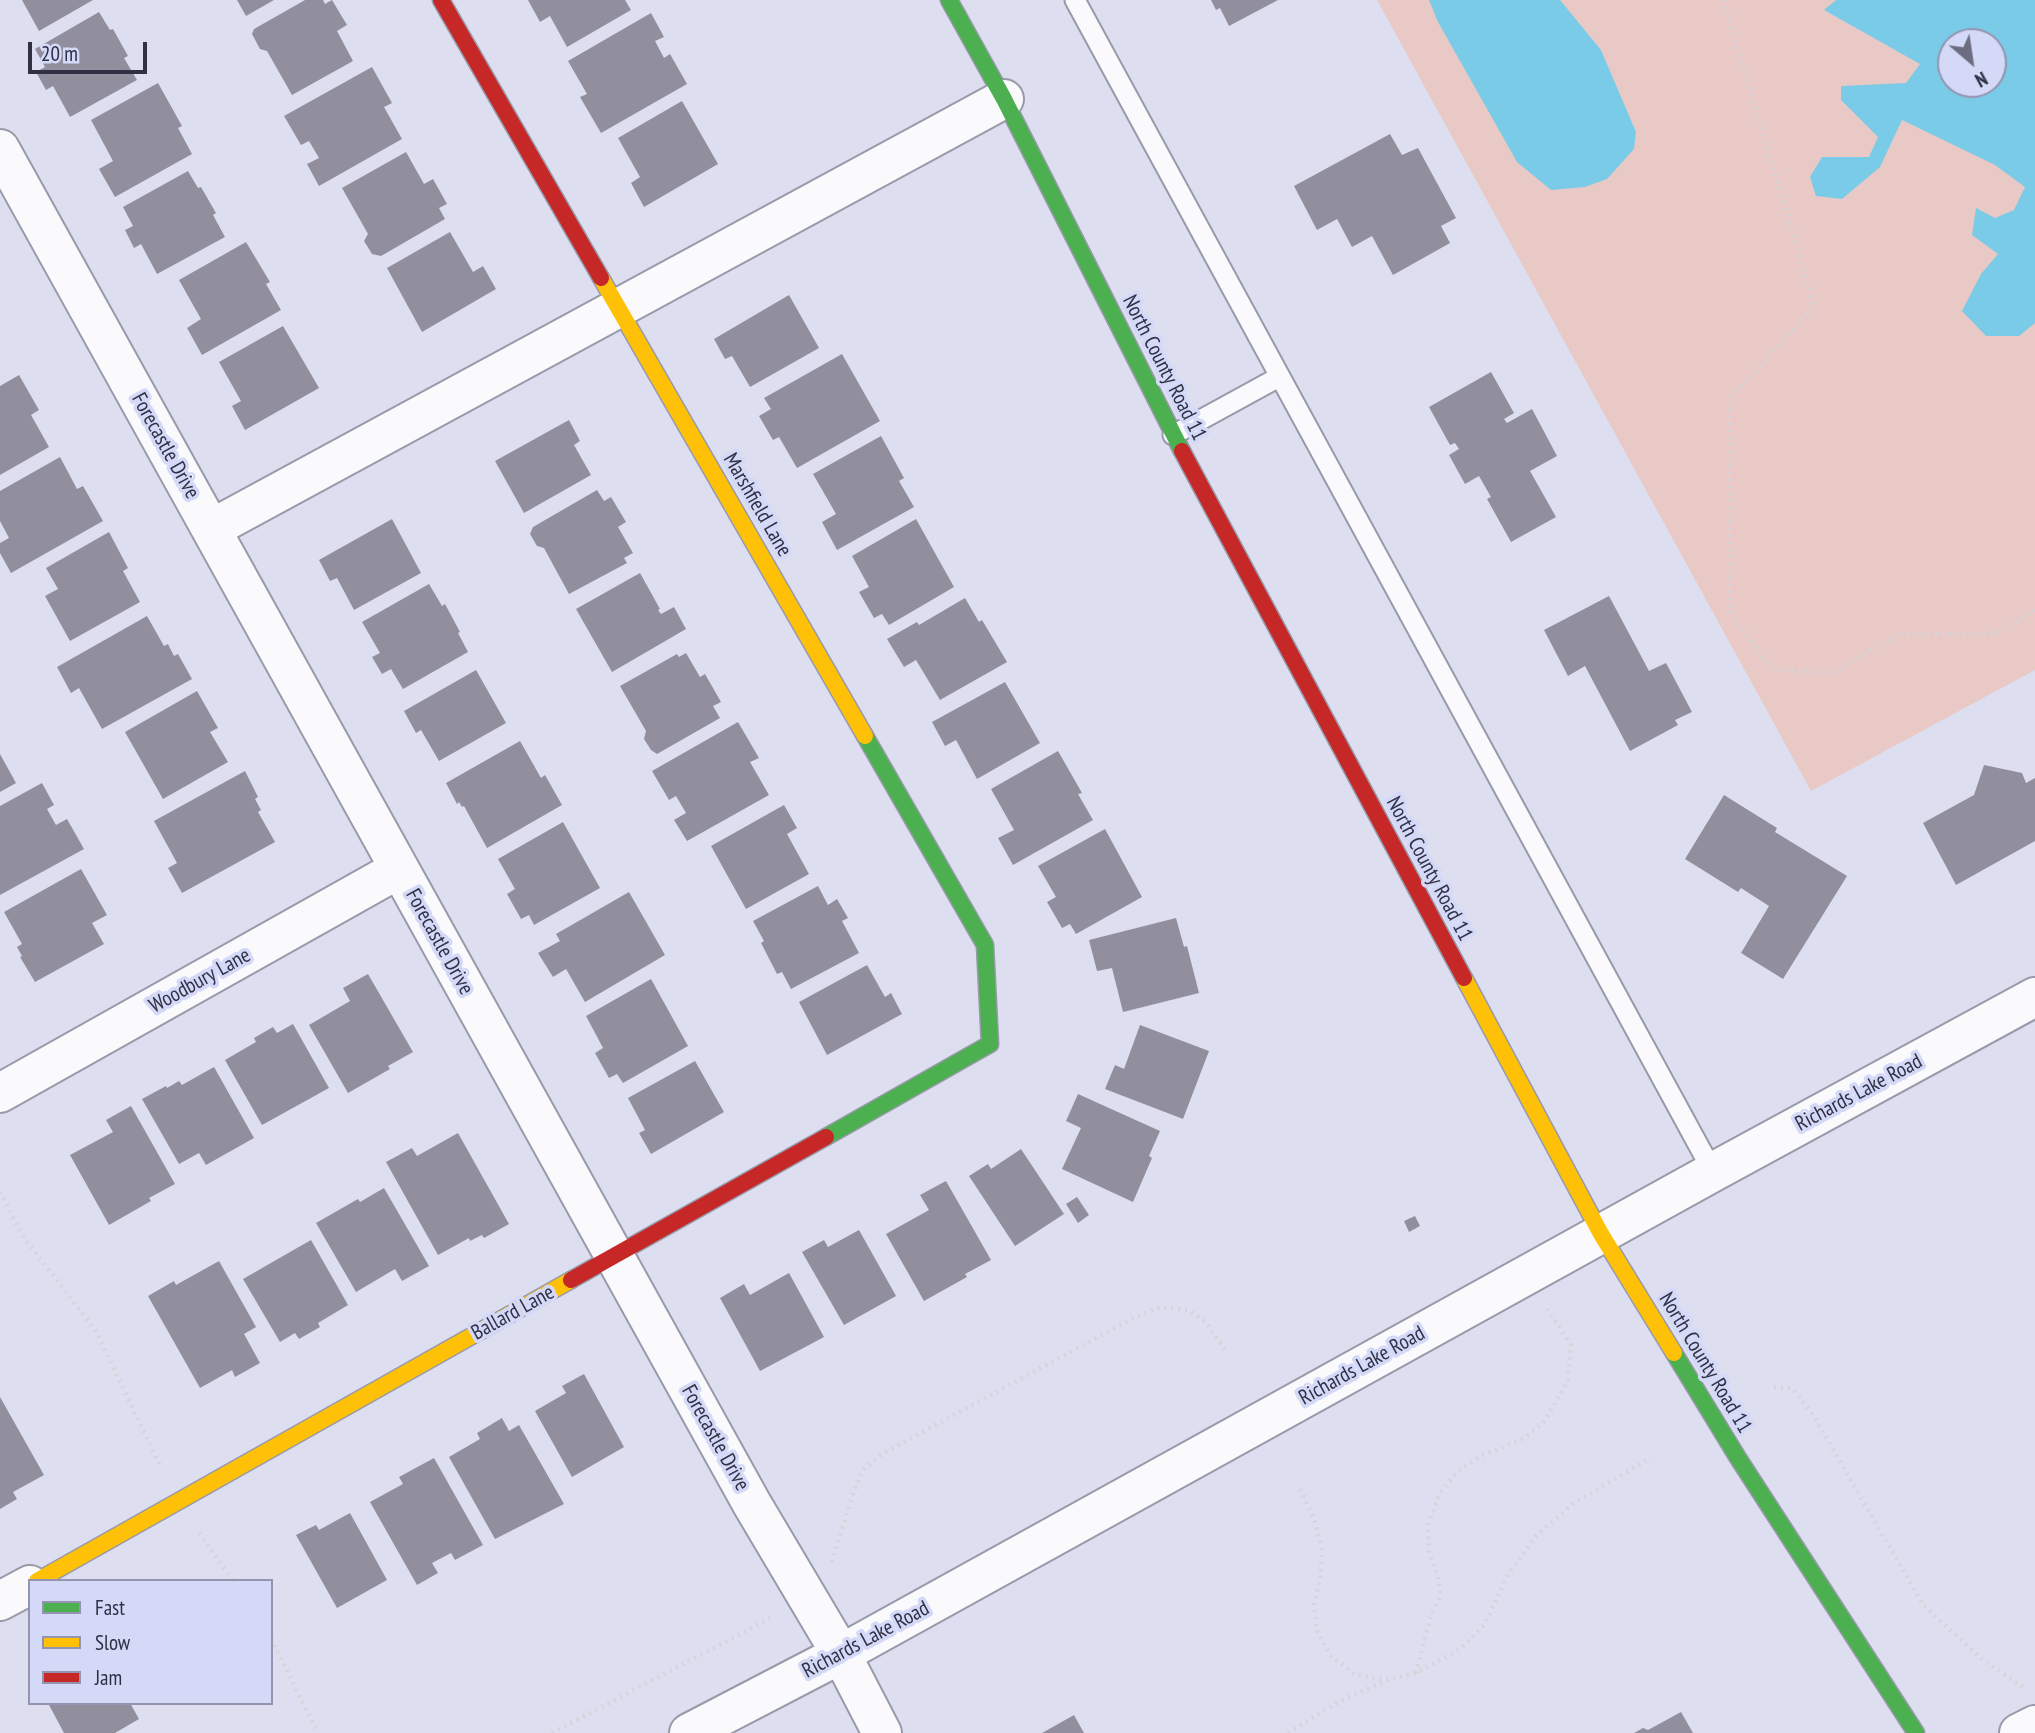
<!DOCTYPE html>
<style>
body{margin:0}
#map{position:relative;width:2035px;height:1733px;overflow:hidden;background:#dddff0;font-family:"PT Sans Narrow",sans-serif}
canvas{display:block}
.legend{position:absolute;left:28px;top:1579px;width:245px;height:126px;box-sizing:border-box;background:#d5d9f8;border:2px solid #9395b0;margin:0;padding:9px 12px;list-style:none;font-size:21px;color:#2f3044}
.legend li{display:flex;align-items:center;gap:14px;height:35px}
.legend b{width:35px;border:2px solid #9395b0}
.north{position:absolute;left:1937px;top:28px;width:70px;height:70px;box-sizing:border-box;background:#d5d9f8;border:2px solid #9395b0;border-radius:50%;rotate:151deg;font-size:19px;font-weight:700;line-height:28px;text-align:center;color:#2f3044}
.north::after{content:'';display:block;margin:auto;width:24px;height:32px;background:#6c6d80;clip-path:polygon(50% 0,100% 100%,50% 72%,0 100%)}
.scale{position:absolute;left:28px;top:42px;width:119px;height:32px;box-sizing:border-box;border:4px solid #2f3044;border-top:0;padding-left:9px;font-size:21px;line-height:24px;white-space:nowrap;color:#2f3044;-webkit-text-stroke:5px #d5d9f8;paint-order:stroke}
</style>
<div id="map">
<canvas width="2035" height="1733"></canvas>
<ul class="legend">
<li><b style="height:9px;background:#4caf50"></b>Fast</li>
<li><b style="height:9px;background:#ffc107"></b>Slow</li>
<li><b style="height:9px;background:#c62828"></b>Jam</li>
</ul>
<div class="north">N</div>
<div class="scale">20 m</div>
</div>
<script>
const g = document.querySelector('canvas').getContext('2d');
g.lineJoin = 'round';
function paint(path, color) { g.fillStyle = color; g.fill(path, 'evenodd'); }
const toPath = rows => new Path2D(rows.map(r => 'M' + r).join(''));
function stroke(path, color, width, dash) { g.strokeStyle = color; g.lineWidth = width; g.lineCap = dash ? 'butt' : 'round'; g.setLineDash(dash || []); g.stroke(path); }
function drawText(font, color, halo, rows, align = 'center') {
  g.font = font + ' "PT Sans Narrow",sans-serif'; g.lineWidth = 7; g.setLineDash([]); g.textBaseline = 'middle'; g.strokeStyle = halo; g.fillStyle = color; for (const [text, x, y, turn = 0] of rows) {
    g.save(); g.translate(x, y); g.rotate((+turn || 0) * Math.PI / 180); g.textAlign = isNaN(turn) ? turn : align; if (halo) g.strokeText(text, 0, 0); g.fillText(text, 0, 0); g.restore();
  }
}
paint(toPath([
 [1377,0,2035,0,2035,670,1811,791],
 [1951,42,1993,42,1993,84,1951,84]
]), '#e9c9c5');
paint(toPath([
 [1429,0,1560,0,1601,50,1636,132,1634,149,1607,179,1585,187,1551,190,1517,162,1438,22],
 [1836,0,2035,0,2035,323,2019,336,1986,336,1962,311,1981,274,1998,254,1972,235,1976,208,1995,218,2014,210,2025,187,1995,165,1902,120,1880,167,1842,199,1816,196,1810,177,1822,157,1869,157,1878,137,1841,100,1841,86,1906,83,1920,64,1824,10],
 [1951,42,1993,42,1993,84,1951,84]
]), '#7acbe8');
paint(toPath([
 [22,0,93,0,39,31],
 [237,0,274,0,246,16],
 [305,0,323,0,325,4,332,0,347,25,337,31,353,61,292,95,267,51,260,49,252,34,254,29],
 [528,0,625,0,631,10,567,47,550,16,540,22],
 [1211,0,1278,0,1229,26,1220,8,1216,10],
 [99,12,110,30,113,29,128,56,124,58,137,80,70,117,53,86,46,90,36,72,45,67,35,49],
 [651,13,664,37,655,41,664,58,670,54,687,84,601,133,580,97,587,94,568,61],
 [372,67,392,103,384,107,402,139,319,186,307,164,319,158,309,141,301,145,284,116],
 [158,83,182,126,178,128,192,154,115,197,99,169,113,161,91,120],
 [682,101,718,164,644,207,631,183,640,177,618,138],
 [1390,134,1402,155,1418,148,1456,218,1441,226,1450,243,1393,275,1372,236,1352,247,1337,219,1317,230,1294,186],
 [406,152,424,184,433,179,447,204,439,208,445,219,381,256,372,254,364,241,368,234,342,188],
 [188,171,198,188,201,187,216,213,213,215,225,237,157,274,141,244,134,248,125,230,133,226,123,207],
 [450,232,473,272,483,266,496,289,422,332,387,268],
 [246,242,270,282,266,284,281,310,202,355,187,328,201,319,179,280],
 [789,295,819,348,750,387,732,356,725,359,714,339],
 [283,326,319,388,245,430,232,406,241,401,219,362],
 [842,354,880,421,797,468,779,437,773,440,759,416,771,409,764,398],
 [1491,372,1514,413,1504,419,1507,423,1532,409,1557,456,1530,471,1556,517,1511,542,1487,499,1491,497,1479,476,1465,484,1449,455,1459,449,1455,443,1450,445,1429,407],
 [19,375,39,410,31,415,49,447,0,475,0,386],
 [569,420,580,441,574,445,591,475,524,513,495,461],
 [881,436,904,478,899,481,914,507,837,550,822,522,836,514,813,474],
 [60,457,77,489,83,486,103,521,11,573,0,553,0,543,9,538,0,521,0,491],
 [597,490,604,501,611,497,626,522,618,527,633,553,624,558,627,563,569,594,544,548,537,546,530,534,533,527],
 [392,519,421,573,354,610,337,578,330,581,319,560],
 [916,519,954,587,889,625,882,614,874,618,859,592,869,587,852,556],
 [109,532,128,568,123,571,140,602,70,641,45,596,58,589,46,568],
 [640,573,660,609,658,610,661,614,674,607,686,629,612,672,576,609],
 [429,584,442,606,445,604,460,632,458,633,468,652,403,689,391,669,382,674,372,657,380,653,362,622],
 [1609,596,1649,671,1666,663,1692,712,1675,720,1678,725,1630,751,1585,666,1568,676,1544,630],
 [965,598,979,622,982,620,1007,662,940,700,916,660,904,667,887,639,917,622,919,625],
 [147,616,164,646,168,644,174,656,178,654,192,679,102,729,79,688,71,693,57,667],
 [686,653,700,677,705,674,721,702,713,706,720,718,657,754,651,750,644,739,646,731,620,686,677,654,679,657],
 [476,670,506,723,439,761,421,730,416,733,404,711],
 [1005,682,1040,743,977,779,956,740,945,746,932,722],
 [197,691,218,728,210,732,228,762,163,799,125,732],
 [738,722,759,758,750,762,769,795,687,841,674,820,686,813,676,796,669,800,652,771],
 [520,741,541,778,545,775,562,805,487,848,464,806,462,807,459,802,457,804,446,783],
 [1058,751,1082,793,1078,794,1093,820,1013,865,998,838,1014,830,991,789],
 [0,754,16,783,0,792],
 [1984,765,2022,773,2026,783,2035,778,2035,841,1956,885,1923,823,1974,795],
 [245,771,258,797,255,799,261,810,258,812,275,842,182,893,168,868,177,863,154,821],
 [42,783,54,805,47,809,56,825,67,819,84,849,0,895,0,806],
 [1724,795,1777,828,1775,832,1847,876,1783,979,1741,953,1769,906,1741,888,1738,892,1685,859],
 [784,805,797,828,787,834,809,874,746,909,711,846],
 [563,822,600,888,534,925,529,915,521,919,507,894,515,889,498,859],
 [1105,829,1142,897,1076,934,1070,924,1062,928,1047,902,1056,897,1038,866],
 [81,869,107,915,92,923,104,944,35,982,20,957,22,956,17,947,22,944,4,912],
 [818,886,828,905,837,899,848,918,842,921,859,953,791,989,782,972,777,974,761,943,764,941,753,921],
 [629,892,665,955,585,1002,566,969,553,977,538,953,560,941,556,934],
 [1176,918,1184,947,1187,946,1199,993,1123,1012,1112,968,1097,971,1089,940],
 [867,965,885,997,891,993,902,1014,827,1055,799,1002],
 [368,974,413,1052,388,1066,390,1069,348,1093,309,1025,350,1001,343,988],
 [651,979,688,1046,623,1083,617,1074,609,1078,595,1053,603,1048,586,1016],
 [293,1024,329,1088,262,1125,225,1060,256,1042,254,1038,273,1027,277,1033],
 [1140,1025,1209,1051,1183,1119,1105,1089,1115,1065,1124,1069],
 [695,1061,724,1112,651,1154,639,1133,645,1130,628,1098],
 [214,1067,254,1138,206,1165,199,1153,179,1164,142,1099,166,1086,167,1088,179,1081,182,1085],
 [1078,1094,1160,1131,1149,1156,1152,1158,1133,1202,1062,1169,1081,1128,1066,1121],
 [131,1106,175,1184,149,1198,151,1201,109,1225,70,1155,113,1132,106,1120],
 [458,1133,509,1224,484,1238,482,1235,470,1241,469,1238,438,1255,386,1162,412,1148,417,1156],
 [1021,1149,1064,1214,1015,1246,969,1176,988,1164,991,1169],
 [946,1181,991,1260,965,1274,967,1277,924,1301,886,1234,929,1210,920,1195],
 [384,1188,429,1266,402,1281,395,1269,356,1292,316,1223,358,1199,360,1202],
 [1077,1197,1089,1215,1078,1223,1066,1204],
 [1415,1216,1420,1226,1409,1232,1404,1221],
 [859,1230,896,1296,844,1325,802,1252,824,1240,828,1247],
 [311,1240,348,1305,318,1323,320,1327,299,1339,295,1333,280,1342,243,1279],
 [219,1261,256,1327,244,1334,260,1363,235,1377,232,1370,200,1388,148,1296,174,1281,176,1285],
 [789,1273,824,1337,760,1371,720,1298,744,1284,750,1295],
 [584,1374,624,1447,572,1477,535,1411,566,1393,562,1386],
 [0,1397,44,1475,13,1492,17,1499,0,1509],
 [502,1418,509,1431,519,1425,564,1504,495,1539,449,1457,480,1439,477,1433],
 [434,1458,483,1545,455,1560,451,1553,432,1563,438,1573,417,1585,370,1502,403,1484,399,1477],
 [350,1513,387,1580,337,1608,296,1535,316,1525,319,1530],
 [48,1703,130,1703,139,1719,115,1733,64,1733],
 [1681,1712,1693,1733,1634,1733,1643,1728,1648,1730],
 [1074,1715,1084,1733,1042,1733]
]), '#918e9e');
const lane = toPath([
 [1075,0,1713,1172],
 [1173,435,1279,377]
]);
const street = toPath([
 [0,149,752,1504,841,1654,882,1733],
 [211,529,1004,99],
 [0,1093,399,869],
 [0,1601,30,1585],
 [689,1733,841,1654,1713,1172,2035,997],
 [2019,1733,2035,1725]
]);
const fast = toPath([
 [949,0,1004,99,1182,451],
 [826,1137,990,1044,985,945,865,736],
 [1674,1353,1738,1458,1916,1733]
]);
const slow = toPath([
 [601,278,865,736],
 [1464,978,1601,1234,1674,1353],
 [37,1581,571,1280]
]);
const jam = toPath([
 [441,0,601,278],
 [1182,451,1464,978],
 [571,1280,826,1137]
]);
stroke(lane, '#989aaa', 23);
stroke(street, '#989aaa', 42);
stroke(fast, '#989aaa', 19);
stroke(slow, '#989aaa', 19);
stroke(jam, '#989aaa', 19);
stroke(toPath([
 [1723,0,1814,307,1729,400,1730,612,1771,669,1831,673,1900,634,1995,634,2035,610],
 [0,1192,24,1238,96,1331,161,1468],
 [1774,1387,1793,1389,1813,1415,1924,1606,1983,1660,2023,1687],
 [1300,1489,1314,1518,1322,1549,1320,1580,1314,1603,1317,1631,1330,1655,1354,1674,1387,1680,1416,1673,1460,1649,1484,1625,1508,1575,1536,1536,1574,1503,1651,1458],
 [199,1533,233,1581],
 [832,1562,852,1497,862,1471,882,1454,1135,1317,1161,1307,1188,1310,1206,1322,1227,1353],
 [271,1639,318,1733],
 [1416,1673,1431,1615,1440,1597,1438,1578,1429,1552,1428,1525,1440,1493,1457,1472,1483,1455,1523,1439,1545,1421,1568,1380,1571,1345,1547,1309],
 [552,1733,774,1616],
 [1288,1733,1338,1702,1387,1680]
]), '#d4d4d9', 4.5, [2, 5]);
stroke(lane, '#fafafd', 19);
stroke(street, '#fafafd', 38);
stroke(fast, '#4caf50', 16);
stroke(slow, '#ffc107', 16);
stroke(jam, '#c62828', 16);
drawText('21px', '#2f3044', '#d5d9f8', [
 ["North County Road 11",1164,368,63],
 ["Forecastle Drive",165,446,61],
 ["Marshfield Lane",757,505,60],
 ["North County Road 11",1429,869,62],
 ["Forecastle Drive",439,942,61],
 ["Woodbury Lane",200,981,-29],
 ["Richards Lake Road",1859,1093,-28],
 ["Ballard Lane",513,1313,-29],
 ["North County Road 11",1705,1363,59],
 ["Richards Lake Road",1362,1366,-29],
 ["Forecastle Drive",715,1438,61],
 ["Richards Lake Road",866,1640,-28]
]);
</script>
